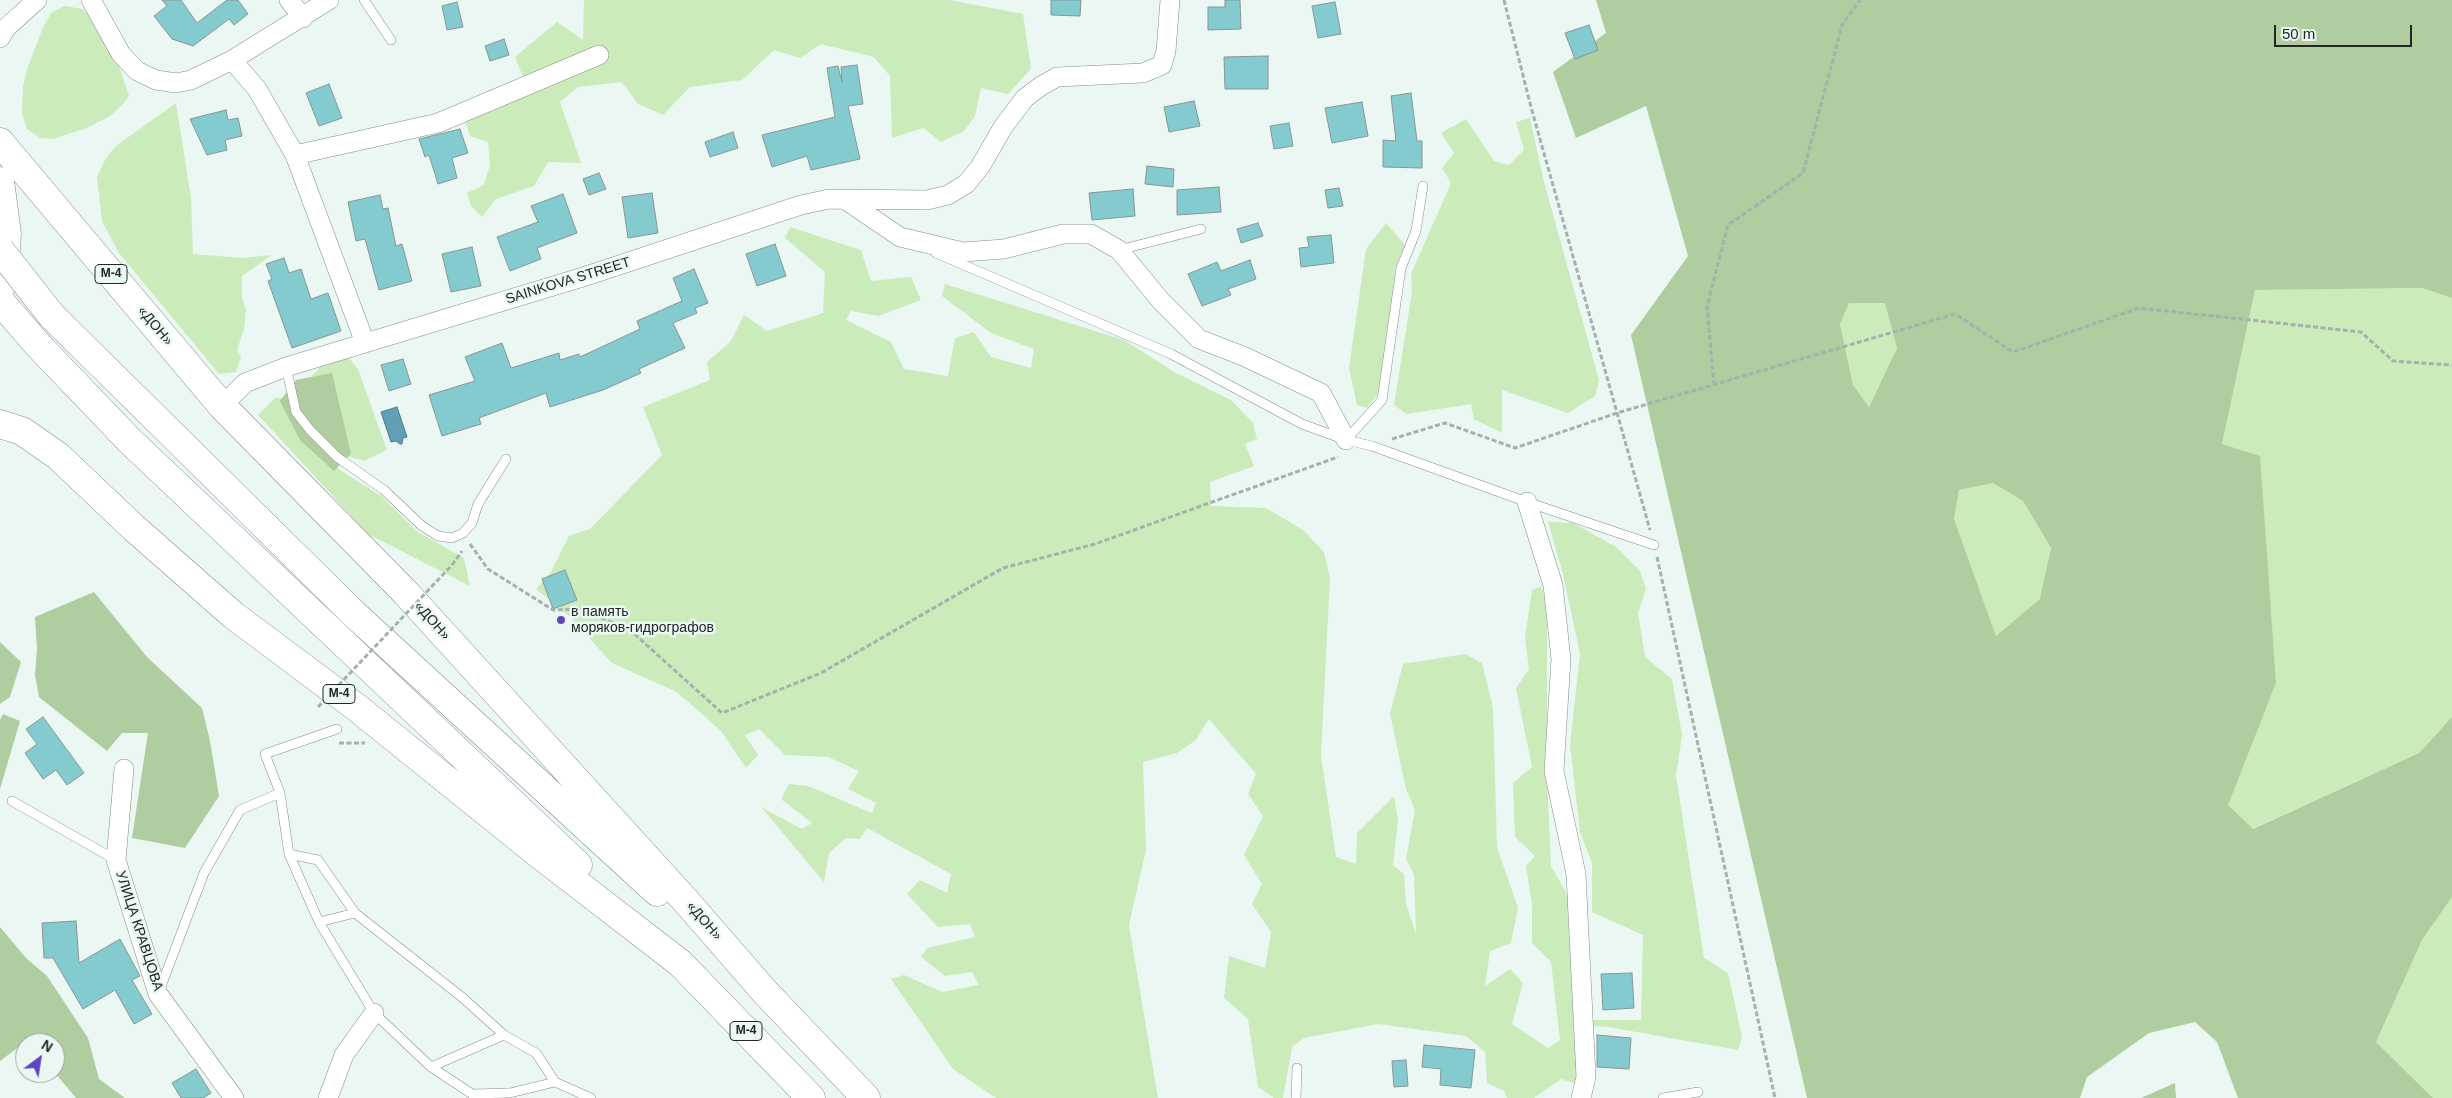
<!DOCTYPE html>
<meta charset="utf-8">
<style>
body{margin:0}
#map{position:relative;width:2452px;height:1098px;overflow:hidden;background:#eaf7f3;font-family:Arial,sans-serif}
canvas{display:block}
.north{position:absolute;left:15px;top:1033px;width:50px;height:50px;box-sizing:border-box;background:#eaf7f3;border:1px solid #9aa3a1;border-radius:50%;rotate:31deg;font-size:14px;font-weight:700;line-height:20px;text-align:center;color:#222625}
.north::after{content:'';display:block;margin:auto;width:18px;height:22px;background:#6146bf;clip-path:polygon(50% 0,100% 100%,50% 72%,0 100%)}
.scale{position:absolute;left:2274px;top:25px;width:138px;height:22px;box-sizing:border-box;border:2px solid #222625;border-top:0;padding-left:6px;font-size:15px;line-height:18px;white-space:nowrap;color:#222625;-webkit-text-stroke:4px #eaf7f3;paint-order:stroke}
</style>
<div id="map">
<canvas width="2452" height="1098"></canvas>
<div class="north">N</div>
<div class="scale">50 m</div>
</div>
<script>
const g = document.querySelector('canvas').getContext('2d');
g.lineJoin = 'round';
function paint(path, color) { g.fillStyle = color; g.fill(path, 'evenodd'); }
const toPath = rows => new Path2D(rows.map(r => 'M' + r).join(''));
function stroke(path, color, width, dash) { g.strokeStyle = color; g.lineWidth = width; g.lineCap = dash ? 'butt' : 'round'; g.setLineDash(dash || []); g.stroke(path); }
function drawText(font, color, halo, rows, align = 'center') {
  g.font = font + ' Arial,sans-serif'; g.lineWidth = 5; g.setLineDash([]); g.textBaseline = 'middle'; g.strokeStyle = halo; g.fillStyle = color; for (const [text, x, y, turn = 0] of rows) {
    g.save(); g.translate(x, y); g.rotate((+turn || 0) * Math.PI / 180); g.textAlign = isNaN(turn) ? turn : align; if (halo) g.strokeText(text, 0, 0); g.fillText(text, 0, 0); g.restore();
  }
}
paint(toPath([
 [584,0,949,0,1023,14,1031,69,1008,94,981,88,975,116,964,131,941,142,923,128,892,138,890,76,874,57,821,44,800,58,774,50,742,80,690,87,663,115,638,104,622,82,578,87,560,102,581,163,548,162,534,186,496,199,482,217,471,206,467,193,484,185,490,165,488,142,470,136,465,120,528,89,515,57,557,22,583,40],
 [65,6,82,9,93,18,117,60,129,96,124,103,110,116,87,128,53,139,40,138,27,129,22,114,23,87,27,69,44,25,52,12],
 [176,103,191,198,193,254,242,258,272,255,242,276,242,297,246,310,244,329,237,350,241,357,236,372,219,374,119,253,102,221,97,177,106,158,116,146],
 [1530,118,1544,182,1599,380,1595,396,1568,413,1502,390,1502,433,1474,419,1471,404,1406,414,1394,405,1412,292,1411,274,1451,183,1442,168,1454,153,1441,133,1466,119,1494,161,1509,165,1524,150,1516,122],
 [1386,223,1405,245,1394,271,1399,298,1381,390,1367,408,1357,405,1349,368,1366,249],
 [790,227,861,250,871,281,911,277,921,300,878,316,851,311,846,320,891,342,904,369,948,376,955,338,974,332,991,357,1031,368,1034,349,991,333,942,296,945,284,1124,340,1176,373,1231,400,1253,423,1257,439,1245,444,1254,466,1210,482,1211,506,1266,508,1303,530,1324,552,1330,578,1321,755,1336,857,1356,864,1357,833,1394,796,1398,820,1393,865,1404,874,1406,904,1416,934,1414,875,1406,859,1415,810,1406,789,1390,714,1403,664,1465,654,1482,663,1493,708,1497,847,1518,908,1511,943,1490,951,1485,986,1510,969,1523,983,1512,1024,1548,1048,1560,1040,1551,962,1532,943,1532,905,1526,866,1535,856,1515,837,1513,783,1532,767,1516,688,1529,669,1525,638,1532,590,1541,586,1547,601,1547,776,1551,866,1572,903,1575,1020,1641,1020,1643,935,1592,912,1592,863,1580,832,1570,745,1580,654,1563,574,1548,522,1573,523,1616,547,1640,571,1646,589,1638,613,1645,657,1672,679,1682,735,1676,775,1704,958,1728,973,1742,1037,1738,1050,1608,1027,1576,1025,1580,1085,1561,1079,1534,1098,1507,1098,1504,1091,1487,1083,1485,1052,1466,1036,1378,1024,1304,1038,1292,1047,1283,1098,1274,1098,1258,1087,1248,1019,1224,998,1229,956,1265,968,1271,932,1252,904,1262,884,1244,855,1263,816,1248,794,1256,774,1209,719,1196,740,1177,753,1143,762,1146,850,1129,925,1158,1098,996,1098,953,1069,891,979,904,975,942,992,979,985,972,972,945,976,921,957,927,948,975,937,970,924,938,927,907,894,920,880,947,893,951,874,867,828,860,839,846,838,829,853,824,882,761,807,802,829,812,823,781,799,789,784,808,786,872,813,876,803,848,789,859,771,828,757,785,755,759,729,745,735,758,755,746,768,721,731,677,692,612,663,570,617,536,589,551,572,569,536,590,529,662,455,643,407,710,380,707,362,731,341,744,315,767,331,823,313,825,272,785,238],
 [2422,288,2452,298,2452,717,2419,753,2252,829,2227,805,2276,683,2222,444,2255,290],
 [1848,303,1886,303,1897,348,1869,407,1853,385,1840,324],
 [349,358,358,369,387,450,364,461,347,456,334,466,381,496,418,532,464,558,470,586,368,534,258,415,275,398,305,398,308,380,322,365],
 [1993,483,2023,501,2051,548,2041,599,1996,636,1954,519,1959,490],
 [2452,897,2452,1098,2433,1098,2376,1042,2422,940]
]), '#ccebbb');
paint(toPath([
 [1596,0,2452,0,2452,298,2422,288,2255,290,2222,444,2260,456,2276,683,2228,805,2253,829,2419,753,2452,717,2452,897,2422,940,2376,1042,2433,1098,2238,1098,2217,1042,2195,1022,2149,1033,2087,1077,2080,1098,1807,1098,1631,335,1688,256,1646,106,1576,138,1553,72,1606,33],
 [1849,303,1885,303,1897,348,1869,407,1853,385,1840,324],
 [1993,483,2023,501,2051,548,2040,599,1996,636,1954,519,1959,490],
 [332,373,351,454,334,471,300,440,280,401,296,380],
 [94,592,147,657,202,708,210,741,219,796,185,848,132,838,148,733,122,733,107,751,39,697,35,675,37,649,35,617],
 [0,642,21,662,10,697,0,704],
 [3,714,20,721,0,789,0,720],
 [0,927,26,958,47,976,88,1038,99,1079,125,1098,76,1098,55,1073,55,1043,31,1043,28,1040,0,1061],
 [2175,1083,2176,1098,2141,1098]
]), '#afcd9e');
const water = toPath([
 [397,407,407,437,403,438,402,444,400,444,396,441,391,442,381,412,397,407]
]);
paint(water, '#609fb5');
stroke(water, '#4d7b8a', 1);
const building = toPath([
 [162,0,181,0,197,23,227,0,238,0,248,14,234,25,229,19,193,46,172,39,154,16,167,6,162,0],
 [1051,0,1081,0,1080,16,1051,15,1051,0],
 [1225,0,1240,0,1241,29,1208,30,1208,7,1225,7,1225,0],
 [457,2,463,27,447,30,442,6,457,2],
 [1335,2,1341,34,1318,38,1312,6,1335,2],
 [1589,25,1598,50,1575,59,1565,33,1589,25],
 [504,39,509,55,490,61,485,46,504,39],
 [1268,56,1268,89,1225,89,1224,57,1268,56],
 [857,65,863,104,848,106,860,159,811,170,807,156,772,167,762,135,835,117,827,68,838,66,842,82,841,67,857,65],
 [329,84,342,118,319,126,306,93,329,84],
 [1411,93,1417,141,1422,141,1422,168,1383,167,1383,140,1396,141,1391,96,1411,93],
 [1194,101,1200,126,1169,132,1164,107,1194,101],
 [1362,102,1368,136,1332,143,1325,108,1362,102],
 [226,110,228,120,238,118,242,136,225,140,227,150,207,155,190,119,226,110],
 [1289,123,1293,146,1274,149,1270,126,1289,123],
 [460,129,468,153,452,158,457,178,438,184,429,155,425,157,419,139,460,129],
 [733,132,738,148,710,157,705,142,733,132],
 [1147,166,1174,169,1173,187,1145,184,1147,166],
 [599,173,606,189,589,195,583,179,599,173],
 [1219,187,1221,212,1177,215,1177,190,1219,187],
 [1339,188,1343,206,1328,208,1325,190,1339,188],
 [1133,189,1135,216,1092,220,1089,193,1133,189],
 [652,193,658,233,628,238,622,197,652,193],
 [563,194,577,233,537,248,541,259,510,271,497,237,538,222,531,206,563,194],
 [380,195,383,209,388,208,396,246,402,244,412,281,379,290,365,239,356,241,348,202,380,195],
 [1258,223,1263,236,1241,243,1237,229,1258,223],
 [1331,235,1334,263,1301,267,1299,248,1309,247,1307,237,1331,235],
 [775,244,786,276,757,286,746,254,775,244],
 [472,247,481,286,451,292,442,254,472,247],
 [284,258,289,273,301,269,311,299,328,293,341,331,292,348,268,281,272,279,266,264,284,258],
 [1250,260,1256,279,1228,289,1231,295,1202,306,1188,274,1217,262,1221,271,1250,260],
 [694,269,708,303,695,308,697,313,673,323,685,348,639,369,641,373,603,390,550,407,546,393,479,418,481,424,442,436,429,395,475,381,465,357,502,343,511,368,559,353,560,360,579,354,580,357,640,329,637,321,682,301,673,278,694,269],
 [403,359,411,384,389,391,381,365,403,359],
 [565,570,577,600,553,609,542,579,565,570],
 [43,717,84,773,67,785,56,770,43,779,25,753,37,744,26,729,43,717],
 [76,921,79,963,120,939,140,976,132,980,152,1014,134,1024,115,990,83,1009,53,958,44,958,42,923,76,921],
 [1632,973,1634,1008,1603,1010,1601,974,1632,973],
 [1597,1035,1631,1038,1629,1069,1597,1067,1597,1035],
 [1424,1045,1475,1050,1471,1088,1440,1085,1441,1069,1422,1067,1424,1045],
 [1406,1060,1408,1086,1394,1087,1392,1061,1406,1060],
 [196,1069,211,1093,203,1098,181,1098,172,1083,196,1069]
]);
paint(building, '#83cbcf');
stroke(building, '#899696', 1);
const lane = toPath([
 [364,0,391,40],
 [1119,250,1201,229],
 [936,253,1171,354,1302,424,1346,440,1382,400,1401,268,1416,231,1423,186],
 [286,367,296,412,310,430,337,457,384,490,422,526,438,536,452,538,463,533,472,523,478,504,506,459],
 [1346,440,1372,446,1527,502,1654,545],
 [337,729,265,754,280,793,289,854,319,922,374,1013,431,1067,504,1035],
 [12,801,116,860],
 [289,854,318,860,355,913,463,998,504,1035,536,1053,555,1082,591,1098],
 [319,922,355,913],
 [160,989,204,873,240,810,280,793],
 [431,1067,472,1094,510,1093,555,1082],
 [1296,1098,1297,1068],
 [1663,1098,1698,1092]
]);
const street = toPath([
 [91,0,121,54,137,71,156,80,176,83,191,80,232,60,329,0],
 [289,0,303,18],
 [0,38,6,28,37,0],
 [232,60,257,89,295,155,365,343],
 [295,155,438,123,599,55],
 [847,201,900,237,963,252,1004,249,1063,234,1091,234,1119,250,1161,301,1199,339,1243,356,1321,393,1346,440],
 [222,406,245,383,286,367,583,277,801,205,829,199,927,200,948,195,966,184,980,167,1003,127,1025,98,1041,86,1057,77,1143,73,1162,65,1166,51,1170,0],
 [1527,502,1553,585,1561,659,1554,771,1576,874,1586,1077,1581,1098],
 [124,769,116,860,158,994,234,1098],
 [328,1098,344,1055,374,1013]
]);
const highway = toPath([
 [0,142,222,406,405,592,685,900,765,992,866,1098],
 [0,181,7,234,4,277,0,289],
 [0,301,38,345,130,441,578,865],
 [52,316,353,613,657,892],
 [0,424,22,431,58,456,134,528,233,615,356,707,540,855,680,963,811,1098]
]);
stroke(lane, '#828e8b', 10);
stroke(street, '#828e8b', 20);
stroke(highway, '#828e8b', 29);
stroke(toPath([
 [1504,0,1531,107,1650,530],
 [1714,385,1707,306,1728,225,1803,173,1842,25,1860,0],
 [1392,439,1445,423,1515,448,1617,413,1955,314,2013,352,2139,308,2361,332,2393,361,2452,365],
 [470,544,488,569,553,610,581,609,630,630,722,713,821,673,1003,568,1095,544,1338,457],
 [1657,557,1775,1098],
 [452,565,462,551],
 [339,743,365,743]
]), '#a6b0ad', 3, [5, 2.5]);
stroke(lane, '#fff', 9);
stroke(street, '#fff', 19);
stroke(highway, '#fff', 28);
const highwayBridge = toPath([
 [0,250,52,316]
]);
stroke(highwayBridge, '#828e8b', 29, []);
stroke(toPath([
 [318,707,452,565]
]), '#a6b0ad', 3, [5, 2.5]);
stroke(highwayBridge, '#fff', 28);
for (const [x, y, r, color] of [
 [561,620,5,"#6146bf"]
]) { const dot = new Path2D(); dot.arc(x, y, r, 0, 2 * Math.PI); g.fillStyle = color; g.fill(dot); stroke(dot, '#eaf7f3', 2); }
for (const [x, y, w] of [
 [111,274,32],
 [339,694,32],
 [746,1031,32]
]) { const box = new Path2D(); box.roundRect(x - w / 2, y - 9.5, w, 19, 4); g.fillStyle = '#eaf7f3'; g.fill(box); stroke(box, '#222625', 1); }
drawText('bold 12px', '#222625', null, [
 ["М-4",111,274],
 ["М-4",339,694],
 ["М-4",746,1031]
]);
drawText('14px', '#222625', '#eaf7f3', [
 ["SAINKOVA STREET",568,281,-17],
 ["«ДОН»",155,326,50],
 ["«ДОН»",432,621,48],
 ["«ДОН»",704,921,49],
 ["УЛИЦА КРАВЦОВА",139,931,72]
]);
drawText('14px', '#222625', '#eaf7f3', [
 ["в память",571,612],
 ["моряков-гидрографов",571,628]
], 'left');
</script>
